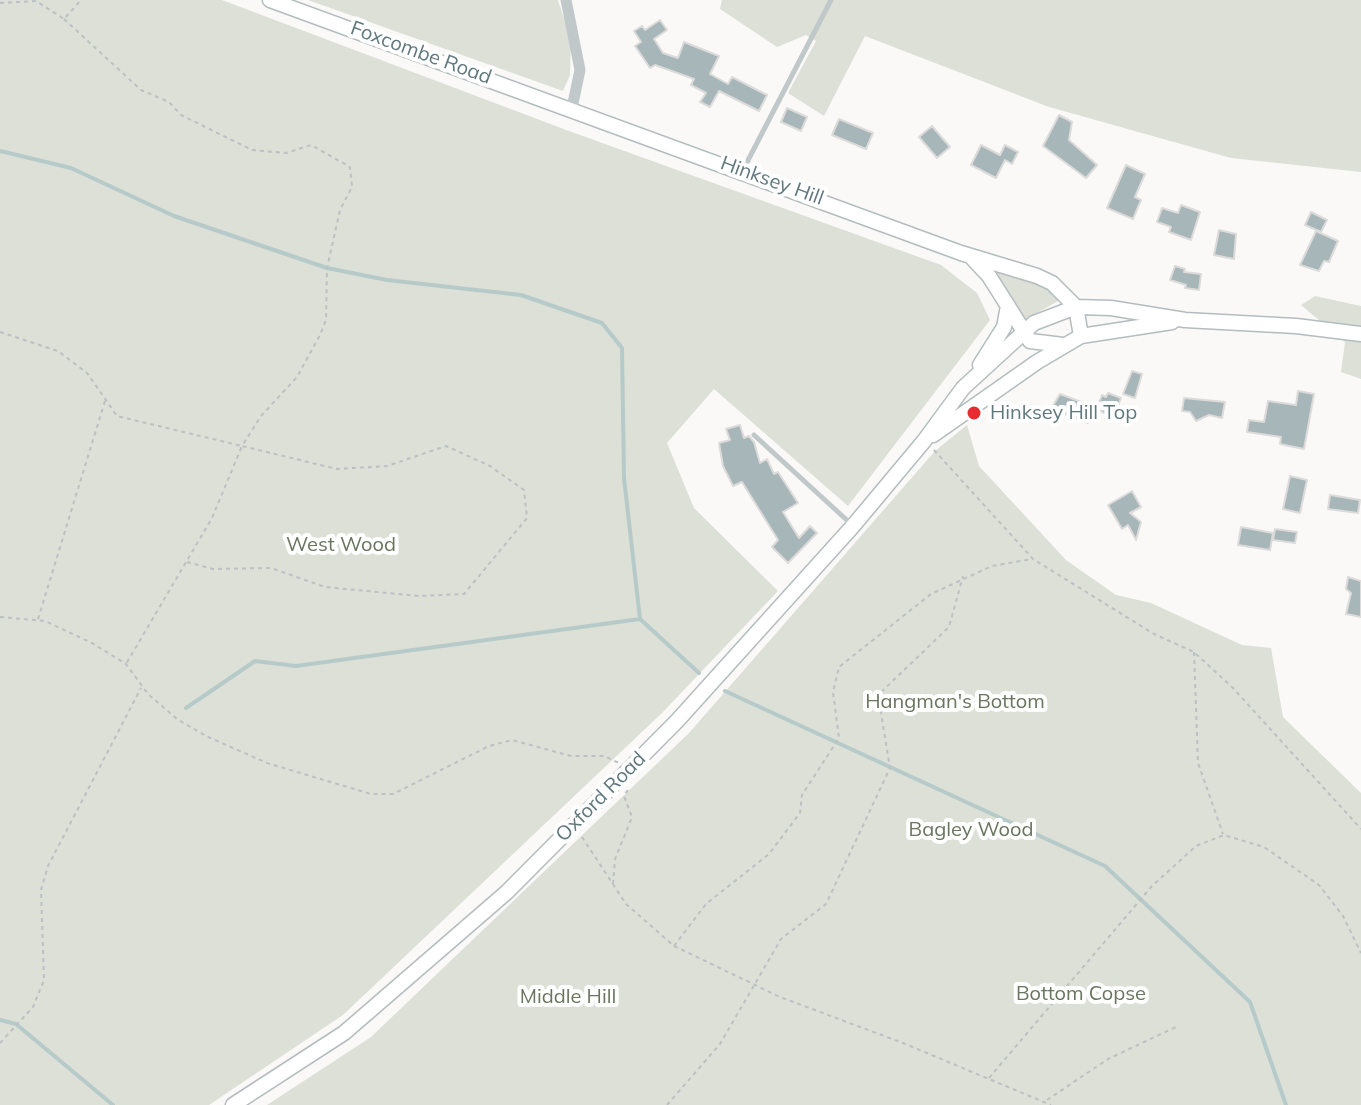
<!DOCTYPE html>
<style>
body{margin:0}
canvas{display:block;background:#faf9f8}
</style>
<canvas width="1361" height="1105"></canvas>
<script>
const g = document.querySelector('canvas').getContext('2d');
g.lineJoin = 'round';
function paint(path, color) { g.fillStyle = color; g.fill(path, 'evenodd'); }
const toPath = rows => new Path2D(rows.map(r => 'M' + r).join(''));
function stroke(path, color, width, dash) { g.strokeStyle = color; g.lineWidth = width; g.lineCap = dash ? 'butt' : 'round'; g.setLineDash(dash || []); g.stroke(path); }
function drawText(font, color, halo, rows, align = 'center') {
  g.font = font + ' Mulish,sans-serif'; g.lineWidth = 8; g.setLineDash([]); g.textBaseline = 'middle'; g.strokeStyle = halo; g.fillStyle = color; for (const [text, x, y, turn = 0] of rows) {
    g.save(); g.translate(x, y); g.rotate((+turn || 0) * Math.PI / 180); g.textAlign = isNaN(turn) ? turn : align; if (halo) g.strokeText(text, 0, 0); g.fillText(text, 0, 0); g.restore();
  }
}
paint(toPath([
 [0,0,222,0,569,131,941,265,977,293,990,320,848,506,714,389,667,443,694,508,778,591,662,713,343,1015,209,1105,0,1105],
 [308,0,558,0,571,41,570,75,563,91],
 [722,0,1361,0,1361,172,1231,158,1049,107,865,36,824,116,788,93,816,41,806,35,777,47,720,9],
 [998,271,1043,286,1060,300,1024,320,996,276],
 [1315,296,1361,306,1361,379,1341,372,1345,342,1301,305],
 [967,425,979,466,1066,560,1116,595,1151,603,1242,645,1271,648,1283,717,1361,793,1361,1105,267,1105,371,1037,689,733,935,451]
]), '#dce0d7');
stroke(toPath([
 [0,151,71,168,174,216,327,268,387,280,521,295,602,323,622,348,624,478,640,619],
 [725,691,1105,866,1250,1002,1286,1105],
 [186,708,255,661,296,666,640,619,699,673],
 [0,1020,16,1024,113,1105]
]), '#b7caca', 4);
const building = toPath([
 [660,20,667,30,654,39,663,53,678,58,684,42,719,56,710,74,728,84,732,77,767,95,759,111,719,91,710,107,700,102,706,93,691,85,694,79,655,65,650,68,635,46,641,42,634,31,642,26,645,30,660,20],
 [787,108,807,117,801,131,781,122,787,108],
 [1059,115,1072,122,1069,140,1097,165,1086,178,1043,146,1059,115],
 [839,119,873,133,866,149,832,135,839,119],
 [932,126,950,147,937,158,919,137,932,126],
 [981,145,1000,155,1005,145,1018,152,1012,164,1005,160,996,178,971,165,981,145],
 [1126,165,1145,174,1135,197,1141,200,1133,219,1107,208,1126,165],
 [1181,205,1200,212,1191,240,1169,232,1171,227,1157,222,1162,208,1178,213,1181,205],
 [1311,212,1327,220,1321,232,1305,225,1311,212],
 [1219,230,1236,234,1234,259,1214,255,1219,230],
 [1316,231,1338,241,1329,262,1324,261,1319,271,1300,265,1316,231],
 [1175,266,1185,269,1184,272,1201,274,1199,290,1185,288,1186,285,1170,280,1175,266],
 [1132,371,1142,374,1135,398,1123,394,1132,371],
 [1298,391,1314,394,1304,449,1280,444,1281,437,1247,432,1249,420,1264,422,1268,401,1296,405,1298,391],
 [1108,393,1121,398,1114,417,1097,410,1088,423,1051,409,1060,394,1097,408,1102,395,1106,397,1108,393],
 [1184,398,1225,402,1222,418,1209,415,1196,421,1190,412,1182,411,1184,398],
 [740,425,744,438,749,436,754,442,760,463,767,459,774,474,778,472,798,503,783,512,799,538,810,526,817,533,788,563,772,547,778,540,742,482,733,486,723,466,719,443,730,440,726,429,740,425],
 [1290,476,1307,480,1300,513,1283,509,1290,476],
 [1132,491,1141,507,1130,513,1141,522,1136,540,1128,525,1122,529,1108,505,1132,491],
 [1330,495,1360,500,1358,513,1328,509,1330,495],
 [1241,527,1273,533,1270,550,1238,545,1241,527],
 [1275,529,1297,532,1295,543,1273,540,1275,529],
 [1348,577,1361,581,1361,617,1346,614,1351,593,1346,589,1348,577]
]);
paint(building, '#a7b6b8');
stroke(building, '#dcdbda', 2);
const secondary = toPath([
 [270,0,961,253,1037,276,1052,283,1076,307,1081,336],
 [973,259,989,276,1030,341,1063,345],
 [980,365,1004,327,1008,306],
 [933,435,1037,362,1081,336,1172,322],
 [233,1105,344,1033,507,892,677,721,853,526,924,441,963,388,1034,323,1076,307,1111,308,1185,320,1296,326,1361,334]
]);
stroke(secondary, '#b3bdbf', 17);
stroke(toPath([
 [0,3,36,1,64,19,81,0],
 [64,19,141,90,169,102,181,115,252,150,286,153,311,145,350,167,352,187,340,210,327,268,326,320,320,335,297,377,261,416,242,446,337,469,387,466,446,446,490,466,524,490,527,518,464,594,419,596,325,587,271,568,213,569,187,562],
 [0,332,58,351,87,373,117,416,242,446,212,518,126,664],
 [934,450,1033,559,1154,634,1194,652,1233,688,1361,829],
 [0,617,45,621,92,643,126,664,148,694,177,719,206,736,267,763,371,794,393,794,489,746,512,740,571,756,604,756,619,763],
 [38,619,105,401],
 [1194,652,1198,763,1223,834],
 [582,837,626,904,674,946,780,997,903,1043,1051,1105],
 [613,884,615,859,632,817,624,796,629,788],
 [674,946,706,904,769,854,800,813,802,795,839,738,833,692,839,667,931,594,992,566,1032,559],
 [0,1043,33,1007,44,980,41,890,48,866,141,688],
 [989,1078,1152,886,1196,846,1224,835,1264,847,1319,885,1343,916,1361,953],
 [1047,1100,1108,1059,1178,1026],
 [667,1105,720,1044,781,939,826,904,890,768,878,695,949,627,963,576]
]), '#bbc1c2', 2, [4, 4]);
stroke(toPath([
 [743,170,831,0],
 [754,435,850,523]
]), '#c1c8ca', 5);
stroke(toPath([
 [566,0,580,70,572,108]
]), '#c1c8ca', 11);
stroke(secondary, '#fff', 14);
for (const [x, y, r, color] of [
 [974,413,8,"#e82a31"]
]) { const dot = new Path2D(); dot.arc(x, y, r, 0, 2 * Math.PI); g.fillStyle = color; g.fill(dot); stroke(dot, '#fff', 3); }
drawText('20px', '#5f787e', '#fff', [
 ["Foxcombe Road",421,53,20],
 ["Hinksey Hill",772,181,20],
 ["Oxford Road",601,797,-45]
]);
drawText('20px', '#5f787e', '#fff', [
 ["Hinksey Hill Top",990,413]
], 'left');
drawText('20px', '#69765e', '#fff', [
 ["West Wood",341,545],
 ["Hangman's Bottom",955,702],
 ["Bagley Wood",971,830],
 ["Bottom Copse",1081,994],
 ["Middle Hill",568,997]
]);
</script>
